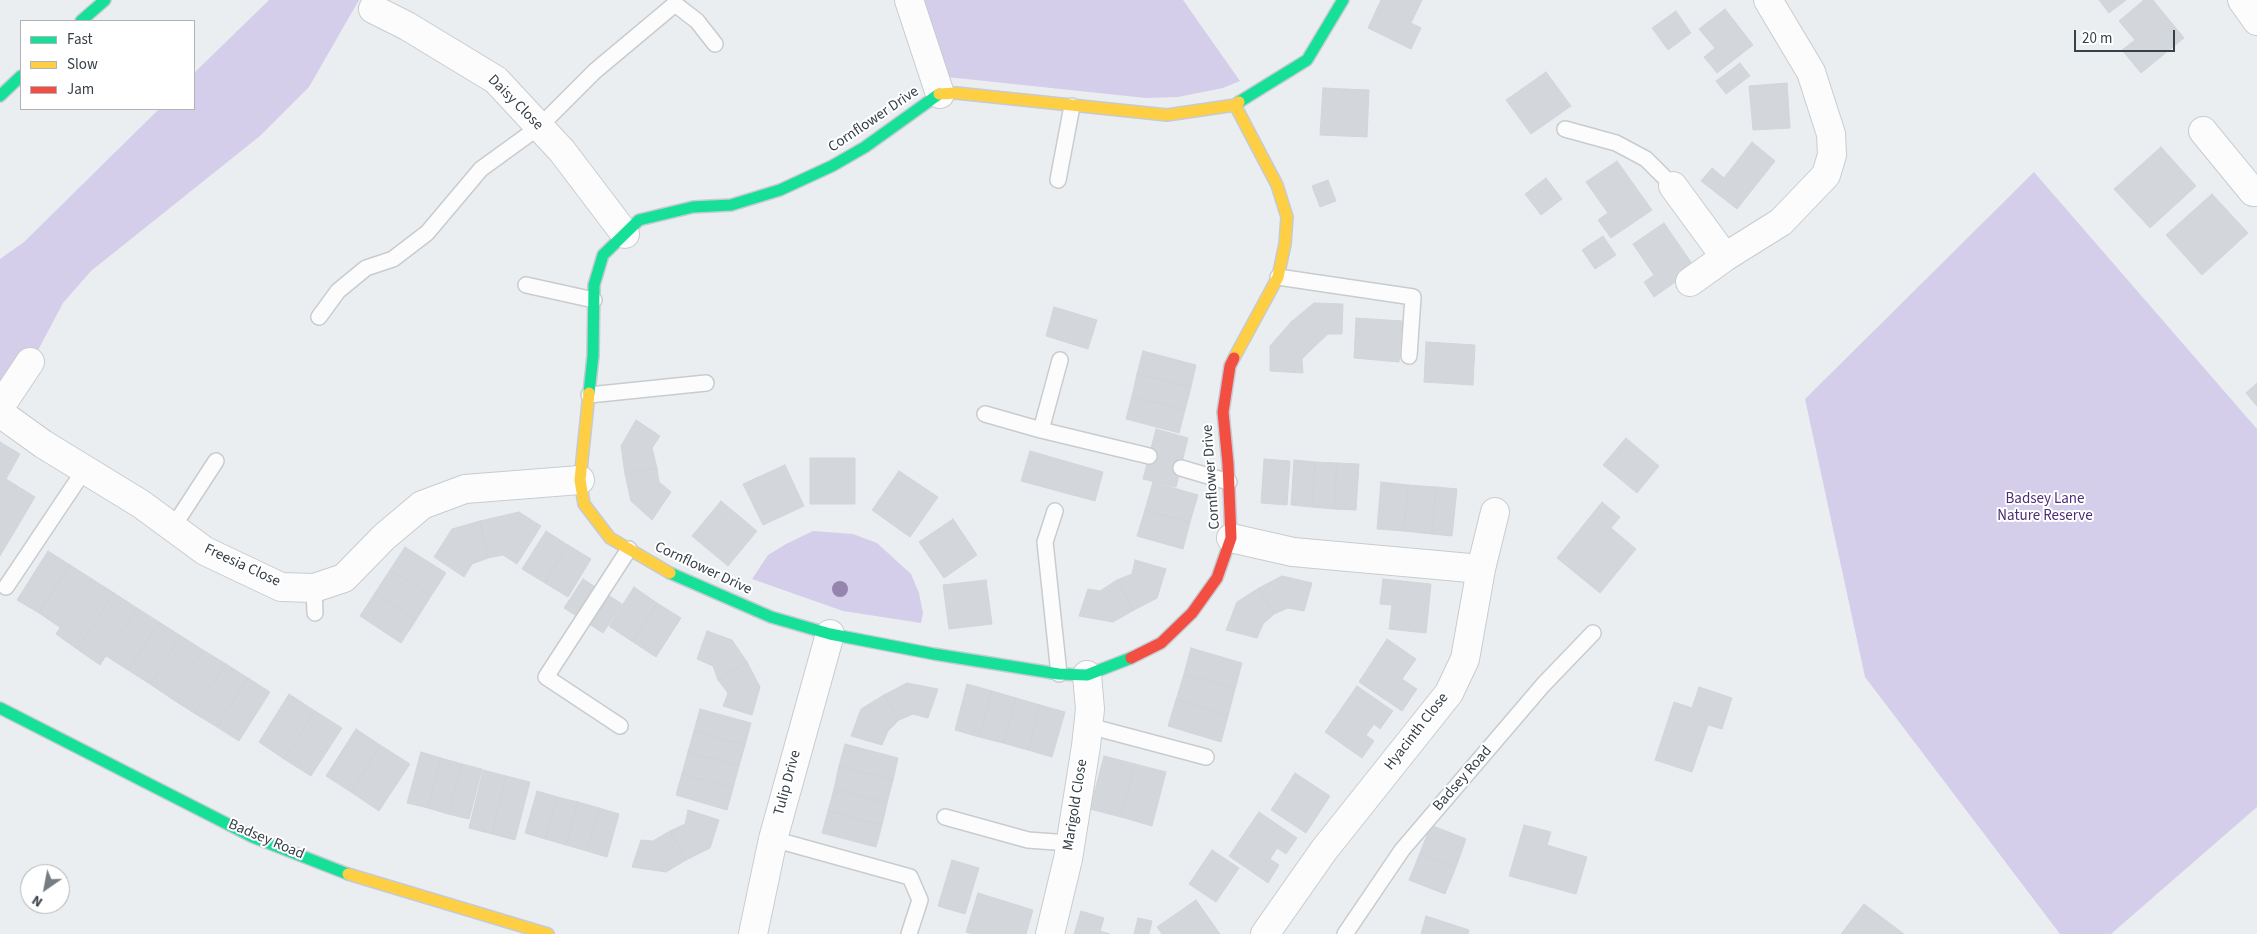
<!DOCTYPE html>
<style>
body{margin:0}
#map{position:relative;width:2257px;height:934px;overflow:hidden;background:#ebeef1;font-family:"Source Sans 3",sans-serif}
canvas{display:block}
.legend{position:absolute;left:20px;top:20px;width:175px;height:90px;box-sizing:border-box;background:#fff;border:1px solid #afb3b5;margin:0;padding:6px 9px;list-style:none;font-size:15px;color:#374047}
.legend li{display:flex;align-items:center;gap:10px;height:25px}
.legend b{width:25px;border:1px solid #afb3b5}
.north{position:absolute;left:20px;top:864px;width:50px;height:50px;box-sizing:border-box;background:#fff;border:1px solid #afb3b5;border-radius:50%;rotate:213deg;font-size:14px;font-weight:700;line-height:20px;text-align:center;color:#374047}
.north::after{content:'';display:block;margin:auto;width:18px;height:22px;background:#767d82;clip-path:polygon(50% 0,100% 100%,50% 72%,0 100%)}
.scale{position:absolute;left:2074px;top:30px;width:101px;height:22px;box-sizing:border-box;border:2px solid #374047;border-top:0;padding-left:6px;font-size:15px;line-height:18px;white-space:nowrap;color:#374047;-webkit-text-stroke:4px #fff;paint-order:stroke}
</style>
<div id="map">
<canvas width="2257" height="934"></canvas>
<ul class="legend">
<li><b style="height:6px;background:#16e098"></b>Fast</li>
<li><b style="height:6px;background:#ffcf43"></b>Slow</li>
<li><b style="height:6px;background:#f24e42"></b>Jam</li>
</ul>
<div class="north">N</div>
<div class="scale">20 m</div>
</div>
<script>
const g = document.querySelector('canvas').getContext('2d');
g.lineJoin = 'round';
function paint(path, color) { g.fillStyle = color; g.fill(path, 'evenodd'); }
const toPath = rows => new Path2D(rows.map(r => 'M' + r).join(''));
function stroke(path, color, width, dash) { g.strokeStyle = color; g.lineWidth = width; g.lineCap = dash ? 'butt' : 'round'; g.setLineDash(dash || []); g.stroke(path); }
function drawText(font, color, halo, rows, align = 'center') {
  g.font = font + ' "Source Sans 3",sans-serif'; g.lineWidth = 4; g.setLineDash([]); g.textBaseline = 'middle'; g.strokeStyle = halo; g.fillStyle = color; for (const [text, x, y, turn = 0] of rows) {
    g.save(); g.translate(x, y); g.rotate((+turn || 0) * Math.PI / 180); g.textAlign = isNaN(turn) ? turn : align; if (halo) g.strokeText(text, 0, 0); g.fillText(text, 0, 0); g.restore();
  }
}
paint(toPath([
 [269,0,359,0,309,87,260,136,91,271,63,303,35,356,23,350,0,384,0,259,24,242,159,109,194,109,194,73],
 [921,0,1183,0,1240,81,1223,88,1178,97,1146,98,947,77],
 [2034,172,2257,429,2257,807,2111,934,2060,934,1865,677,1805,399],
 [813,531,853,534,877,543,911,574,919,593,923,613,921,623,843,611,752,579,768,555,786,544]
]), '#d4ceeb');
const building = toPath([
 [1381,0,1422,0,1411,23,1421,28,1411,49,1368,28,1381,0],
 [2099,0,2126,0,2109,13,2099,0],
 [2144,0,2153,0,2184,38,2141,73,2122,50,2135,40,2119,21,2144,0],
 [1725,9,1753,45,1717,73,1704,57,1715,48,1699,29,1725,9],
 [1676,11,1691,33,1668,50,1652,28,1676,11],
 [1740,63,1750,76,1726,94,1716,81,1740,63],
 [1546,72,1571,106,1531,134,1506,100,1546,72],
 [1787,83,1790,128,1753,130,1749,86,1787,83],
 [1323,88,1369,90,1367,137,1320,135,1323,88],
 [1752,142,1775,161,1737,209,1701,181,1712,168,1724,178,1752,142],
 [2161,147,2196,186,2150,228,2114,189,2161,147],
 [1617,161,1652,210,1611,238,1598,220,1608,213,1586,182,1617,161],
 [1546,178,1562,199,1541,215,1525,194,1546,178],
 [1328,180,1336,201,1320,207,1312,186,1328,180],
 [2212,194,2248,233,2202,275,2166,235,2212,194],
 [1664,223,1695,268,1654,297,1644,282,1654,275,1633,244,1664,223],
 [1603,236,1616,255,1595,269,1582,250,1603,236],
 [1314,303,1343,304,1342,334,1328,334,1315,346,1291,322,1314,303],
 [1054,307,1097,320,1088,349,1046,336,1054,307],
 [1356,318,1402,321,1399,362,1354,358,1356,318],
 [1291,322,1315,346,1302,359,1303,373,1270,371,1270,346,1291,322],
 [1426,342,1475,345,1473,385,1424,382,1426,342],
 [1143,351,1196,365,1191,387,1137,374,1143,351],
 [1137,374,1191,387,1185,410,1132,396,1137,374],
 [2257,383,2257,406,2246,393,2257,383],
 [1132,396,1185,410,1179,433,1126,419,1132,396],
 [636,420,660,436,652,448,657,468,625,474,621,446,636,420],
 [1156,429,1188,438,1176,487,1143,479,1156,429],
 [1626,438,1659,466,1637,493,1603,465,1626,438],
 [0,442,20,454,6,479,35,497,0,556,0,442],
 [1030,451,1103,472,1095,501,1021,481,1030,451],
 [810,458,855,458,855,504,810,504,810,458],
 [1264,459,1290,461,1287,505,1261,503,1264,459],
 [1294,460,1315,462,1312,507,1291,505,1294,460],
 [1315,462,1337,463,1334,509,1312,507,1315,462],
 [1337,463,1359,464,1356,510,1334,509,1337,463],
 [785,465,804,506,763,525,743,484,785,465],
 [657,468,659,482,671,492,652,520,631,501,625,474,657,468],
 [899,471,938,497,910,537,872,510,899,471],
 [1153,482,1198,495,1190,522,1145,510,1153,482],
 [1381,482,1408,485,1404,531,1377,529,1381,482],
 [1408,485,1436,487,1432,534,1404,531,1408,485],
 [1436,487,1457,489,1452,536,1432,534,1436,487],
 [721,501,757,531,728,566,692,536,721,501],
 [1602,502,1620,517,1611,528,1636,549,1600,593,1557,558,1602,502],
 [1145,510,1190,522,1183,549,1137,536,1145,510],
 [519,512,541,526,517,564,503,555,488,558,480,521,519,512],
 [953,519,977,555,944,578,919,542,953,519],
 [480,521,488,558,472,564,464,577,434,557,452,529,480,521],
 [546,531,568,545,545,583,522,569,546,531],
 [568,545,591,559,568,597,545,583,568,545],
 [405,547,446,573,431,596,390,570,405,547],
 [48,551,70,565,39,613,17,600,48,551],
 [1135,560,1166,569,1157,598,1134,610,1117,580,1132,574,1135,560],
 [70,565,92,579,61,628,39,613,70,565],
 [390,570,431,596,416,620,375,593,390,570],
 [1282,576,1312,583,1304,611,1288,608,1274,614,1259,588,1282,576],
 [92,579,114,593,77,649,56,634,92,579],
 [583,579,622,604,603,633,564,608,583,579],
 [1383,579,1431,584,1426,633,1389,629,1392,605,1380,604,1383,579],
 [986,580,992,624,949,629,943,585,986,580],
 [1117,580,1134,610,1113,622,1079,616,1088,589,1100,591,1117,580],
 [634,587,657,603,633,642,609,626,634,587],
 [1259,588,1274,614,1263,624,1257,638,1226,630,1237,602,1259,588],
 [114,593,137,608,100,665,77,649,114,593],
 [375,593,416,620,401,643,360,616,375,593],
 [657,603,681,618,656,657,633,642,657,603],
 [137,608,159,622,128,670,106,656,137,608],
 [159,622,181,636,150,684,128,670,159,622],
 [707,631,732,640,747,662,718,680,713,666,697,659,707,631],
 [181,636,203,650,172,699,150,684,181,636],
 [1387,639,1416,659,1402,679,1417,689,1402,711,1359,682,1387,639],
 [1191,648,1242,663,1235,689,1184,674,1191,648],
 [203,650,226,664,194,713,172,699,203,650],
 [747,662,760,687,752,715,723,706,728,693,718,680,747,662],
 [226,664,248,678,217,727,194,713,226,664],
 [1184,674,1235,689,1228,716,1176,700,1184,674],
 [248,678,270,692,239,741,217,727,248,678],
 [907,683,938,689,928,718,913,714,899,720,884,695,907,683],
 [967,684,992,691,979,737,955,730,967,684],
 [1357,686,1393,711,1380,729,1374,724,1366,735,1374,741,1362,758,1325,732,1357,686],
 [1699,687,1732,698,1722,729,1708,725,1692,772,1655,760,1674,702,1692,708,1699,687],
 [992,691,1016,698,1003,743,979,737,992,691],
 [289,694,315,711,284,759,259,742,289,694],
 [884,695,899,720,888,731,882,745,851,736,861,709,884,695],
 [1016,698,1040,705,1028,750,1003,743,1016,698],
 [1176,700,1228,716,1221,742,1168,726,1176,700],
 [1040,705,1065,712,1052,757,1028,750,1040,705],
 [700,709,751,723,745,745,694,731,700,709],
 [315,711,342,728,311,776,284,759,315,711],
 [356,729,380,745,351,792,326,776,356,729],
 [694,731,745,745,739,766,688,752,694,731],
 [845,744,898,758,893,780,839,766,845,744],
 [380,745,410,764,379,811,351,792,380,745],
 [421,752,441,758,428,808,407,803,421,752],
 [688,752,739,766,733,788,682,774,688,752],
 [1104,756,1135,764,1121,817,1090,809,1104,756],
 [441,758,462,764,448,814,428,808,441,758],
 [462,764,482,769,469,819,448,814,462,764],
 [1135,764,1166,772,1152,826,1121,817,1135,764],
 [839,766,893,780,887,803,834,789,839,766],
 [483,770,506,776,492,834,469,828,483,770],
 [1295,773,1330,796,1306,833,1271,810,1295,773],
 [682,774,733,788,727,810,676,795,682,774],
 [506,776,530,782,515,840,492,834,506,776],
 [834,789,887,803,882,825,828,811,834,789],
 [537,791,557,797,545,839,525,833,537,791],
 [557,797,578,802,566,845,545,839,557,797],
 [578,802,599,808,587,851,566,845,578,802],
 [599,808,619,814,607,857,587,851,599,808],
 [688,810,719,820,710,848,686,860,670,831,685,824,688,810],
 [828,811,882,825,876,847,822,833,828,811],
 [1259,812,1297,838,1286,854,1277,848,1270,859,1279,865,1268,883,1229,856,1259,812],
 [1431,825,1466,839,1456,867,1420,853,1431,825],
 [1524,825,1551,832,1547,845,1587,857,1576,894,1509,876,1524,825],
 [670,831,686,860,666,872,632,867,641,840,653,841,670,831],
 [1212,850,1239,868,1216,902,1189,884,1212,850],
 [1420,853,1456,867,1445,894,1409,880,1420,853],
 [952,860,979,868,965,914,938,906,952,860],
 [978,893,1033,910,1026,934,973,934,966,932,978,893],
 [1196,900,1220,934,1162,934,1157,927,1196,900],
 [1864,904,1904,934,1841,934,1864,904],
 [1081,911,1104,918,1100,931,1110,934,1074,934,1081,911],
 [1426,916,1469,930,1468,934,1421,934,1426,916],
 [1138,918,1152,921,1149,934,1134,934,1138,918]
]);
paint(building, '#d3d7db');
stroke(building, '#d1d5d9', 1);
const lane = toPath([
 [1565,129,1616,143,1646,159,1673,186],
 [1058,180,1072,106],
 [1278,277,1413,297,1409,356],
 [526,285,594,300],
 [319,317,338,291,366,268,393,259,427,233,481,169,539,127,595,71,675,4,697,21,715,44],
 [1060,360,1041,430,1149,456],
 [589,395,706,383],
 [985,414,1041,430],
 [1181,468,1229,482],
 [1055,511,1045,542,1059,674],
 [173,527,216,461],
 [6,587,85,469],
 [314,588,315,613],
 [620,726,546,677,629,549],
 [1089,726,1206,757],
 [945,817,1028,840,1069,843],
 [773,839,910,877,920,900,909,934],
 [1345,934,1402,850,1543,685,1593,633]
]);
const street = toPath([
 [909,0,940,94],
 [2242,0,2257,21],
 [373,9,407,26,496,80,562,151,625,234],
 [2203,131,2253,192,2257,192],
 [1673,186,1725,257],
 [1690,282,1725,257,1781,222,1826,175,1832,155,1831,134,1811,72,1768,0],
 [0,407,30,362],
 [0,413,43,444,141,504,205,551,281,587,314,588,344,578,384,537,422,505,465,489,580,480],
 [1231,538,1293,552,1481,569,1495,512],
 [753,934,773,839,830,634],
 [1050,934,1068,859,1086,746,1090,709,1087,675],
 [1265,934,1324,850,1449,693,1465,659,1481,569]
]);
const fast = toPath([
 [81,21,105,0],
 [0,96,21,76],
 [1239,102,1307,60,1343,0],
 [589,393,593,356,594,285,603,255,639,220,693,207,731,205,780,190,832,166,865,147,939,94],
 [670,573,771,617,830,634,934,654,1059,674,1087,675,1131,658],
 [0,708,253,837,348,874]
]);
const slow = toPath([
 [939,94,956,93,1167,115,1235,105,1239,102],
 [1234,358,1278,277,1285,244,1287,217,1277,185,1235,105],
 [589,393,580,480,584,504,610,538,670,573],
 [348,874,548,934]
]);
const jam = toPath([
 [1131,658,1161,643,1192,613,1217,578,1231,538,1228,464,1223,412,1230,366,1234,358]
]);
stroke(lane, '#c8cccf', 18);
stroke(street, '#c8cccf', 30);
stroke(fast, '#c5cbd3', 14);
stroke(slow, '#c5cbd3', 14);
stroke(jam, '#c5cbd3', 14);
stroke(lane, '#fcfcfd', 15);
stroke(street, '#fcfcfd', 28);
stroke(fast, '#16e098', 11);
stroke(slow, '#ffcf43', 11);
stroke(jam, '#f24e42', 11);
g.fillStyle = '#9584ad';
for (const [x, y] of [
 [840,589]
]) { g.beginPath(); g.arc(x, y, 8, 0, 2 * Math.PI); g.fill(); }
drawText('15px', '#374047', '#fff', [
 ["Daisy Close",515,103,45],
 ["Cornflower Drive",874,120,-34],
 ["Cornflower Drive",1212,477,-94],
 ["Freesia Close",242,566,25],
 ["Cornflower Drive",703,569,25],
 ["Hyacinth Close",1417,732,-52],
 ["Badsey Road",1463,779,-49],
 ["Tulip Drive",788,783,-75],
 ["Marigold Close",1076,805,-81],
 ["Badsey Road",266,840,23]
]);
drawText('15px', '#4e2d76', '#fff', [
 ["Badsey Lane",2045,500],
 ["Nature Reserve",2045,517]
]);
</script>
